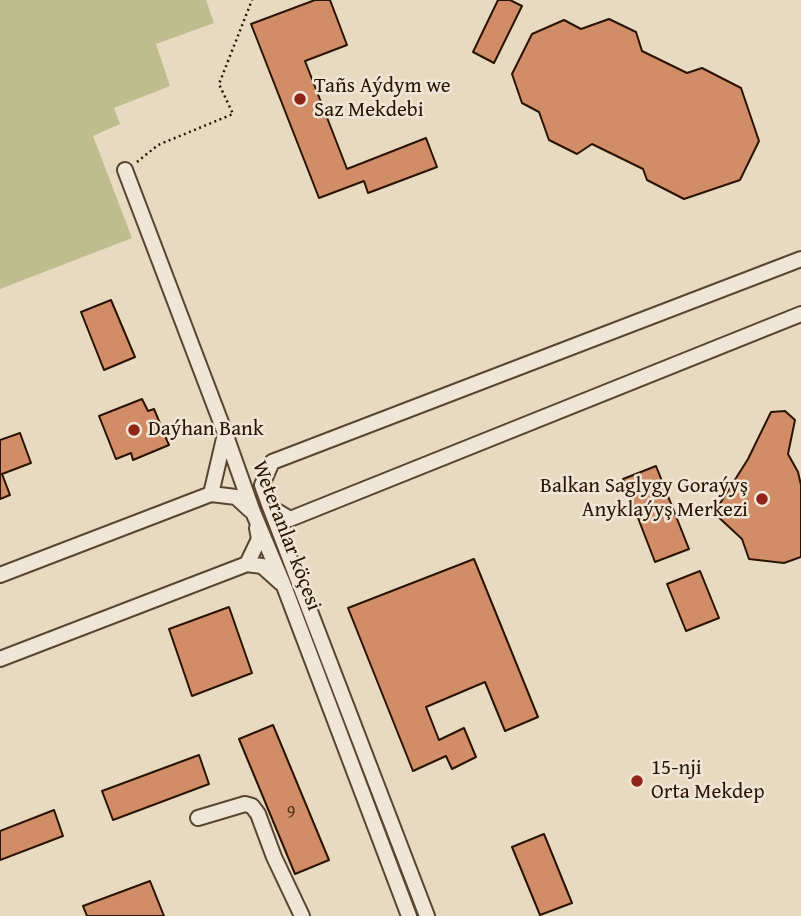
<!DOCTYPE html>
<meta charset="utf-8">
<style>
body{margin:0}
canvas{display:block;background:#e8d9c1}
</style>
<canvas width="801" height="916"></canvas>
<script>
const g = document.querySelector('canvas').getContext('2d');
g.lineJoin = 'round';
function paint(path, color) { g.fillStyle = color; g.fill(path, 'evenodd'); }
const toPath = rows => new Path2D(rows.map(r => 'M' + r).join(''));
function stroke(path, color, width, dash) { g.strokeStyle = color; g.lineWidth = width; g.lineCap = dash ? 'butt' : 'round'; g.setLineDash(dash || []); g.stroke(path); }
function drawText(font, color, halo, rows, align = 'center') {
  g.font = font + ' "Gentium Book Plus",serif'; g.lineWidth = 5; g.setLineDash([]); g.textBaseline = 'middle'; g.strokeStyle = halo; g.fillStyle = color; for (const [text, x, y, turn = 0] of rows) {
    g.save(); g.translate(x, y); g.rotate((+turn || 0) * Math.PI / 180); g.textAlign = isNaN(turn) ? turn : align; if (halo) g.strokeText(text, 0, 0); g.fillText(text, 0, 0); g.restore();
  }
}
paint(toPath([
 [0,0,206,0,214,23,156,44,170,86,114,108,120,124,93,136,132,238,0,289]
]), '#bdbd8e');
const building = toPath([
 [315,0,330,0,347,45,305,61,347,169,426,138,437,167,368,193,364,181,319,198,251,24,315,0],
 [498,0,510,0,522,6,494,63,473,52,498,0],
 [609,19,636,32,642,51,687,73,702,68,741,88,759,141,740,180,684,199,647,180,643,169,592,144,577,154,549,140,539,112,522,103,512,74,532,34,564,20,581,29,609,19],
 [111,300,135,357,104,370,81,312,111,300],
 [142,399,148,411,154,409,169,445,133,460,131,453,116,459,99,416,142,399],
 [785,411,795,420,788,454,798,472,801,485,801,557,784,563,749,559,742,539,714,513,748,459,771,412,785,411],
 [20,433,31,463,2,474,10,495,0,499,0,440,20,433],
 [656,466,689,549,655,562,623,479,656,466],
 [474,559,538,717,505,731,485,682,426,707,439,740,464,728,476,757,452,769,446,756,413,771,348,608,474,559],
 [700,571,719,618,686,631,667,584,700,571],
 [229,607,252,673,192,696,169,629,229,607],
 [273,725,329,860,295,874,239,739,273,725],
 [199,755,209,784,113,820,102,791,199,755],
 [54,810,63,836,0,860,0,831,54,810],
 [544,834,572,903,540,915,512,847,544,834],
 [150,881,164,916,87,916,83,906,150,881]
]);
paint(building, '#d08d67');
stroke(building, '#2a1400', 2);
const street = toPath([
 [125,170,225,433,253,512,284,586,409,916],
 [801,259,272,462,262,485,270,507,290,519,801,314],
 [211,494,225,434],
 [270,507,427,916],
 [247,564,262,566,281,583],
 [0,575,211,494,236,497,250,510],
 [0,659,247,564,259,539,257,528],
 [198,818,245,804,252,806,258,814,274,857,302,916]
]);
stroke(street, '#5a4530', 18);
stroke(toPath([
 [137,162,158,145,233,114,219,84,252,0]
]), '#2a1400', 2.5, [2, 3.5]);
stroke(street, '#f0e6d7', 14);
for (const [x, y, r, color] of [
 [300,99,7,"#8f2418"],
 [134,430,7,"#8f2418"],
 [762,499,7,"#8f2418"],
 [637,781,7,"#8f2418"]
]) { const dot = new Path2D(); dot.arc(x, y, r, 0, 2 * Math.PI); g.fillStyle = color; g.fill(dot); stroke(dot, '#f0e6d7', 2.5); }
drawText('18px', '#54321a', null, [
 ["9",291,813]
]);
drawText('21px', '#2a1400', '#f0e6d7', [
 ["Tañs Aýdym we",314,87],
 ["Saz Mekdebi",314,111],
 ["Daýhan Bank",148,430],
 ["Balkan Saglygy Goraýyş",748,487,"right"],
 ["Anyklaýyş Merkezi",748,511,"right"],
 ["15-nji",651,769],
 ["Orta Mekdep",651,793]
], 'left');
drawText('21px', '#2a1400', '#f0e6d7', [
 ["Weteranlar köçesi",286,536,69]
]);
</script>
